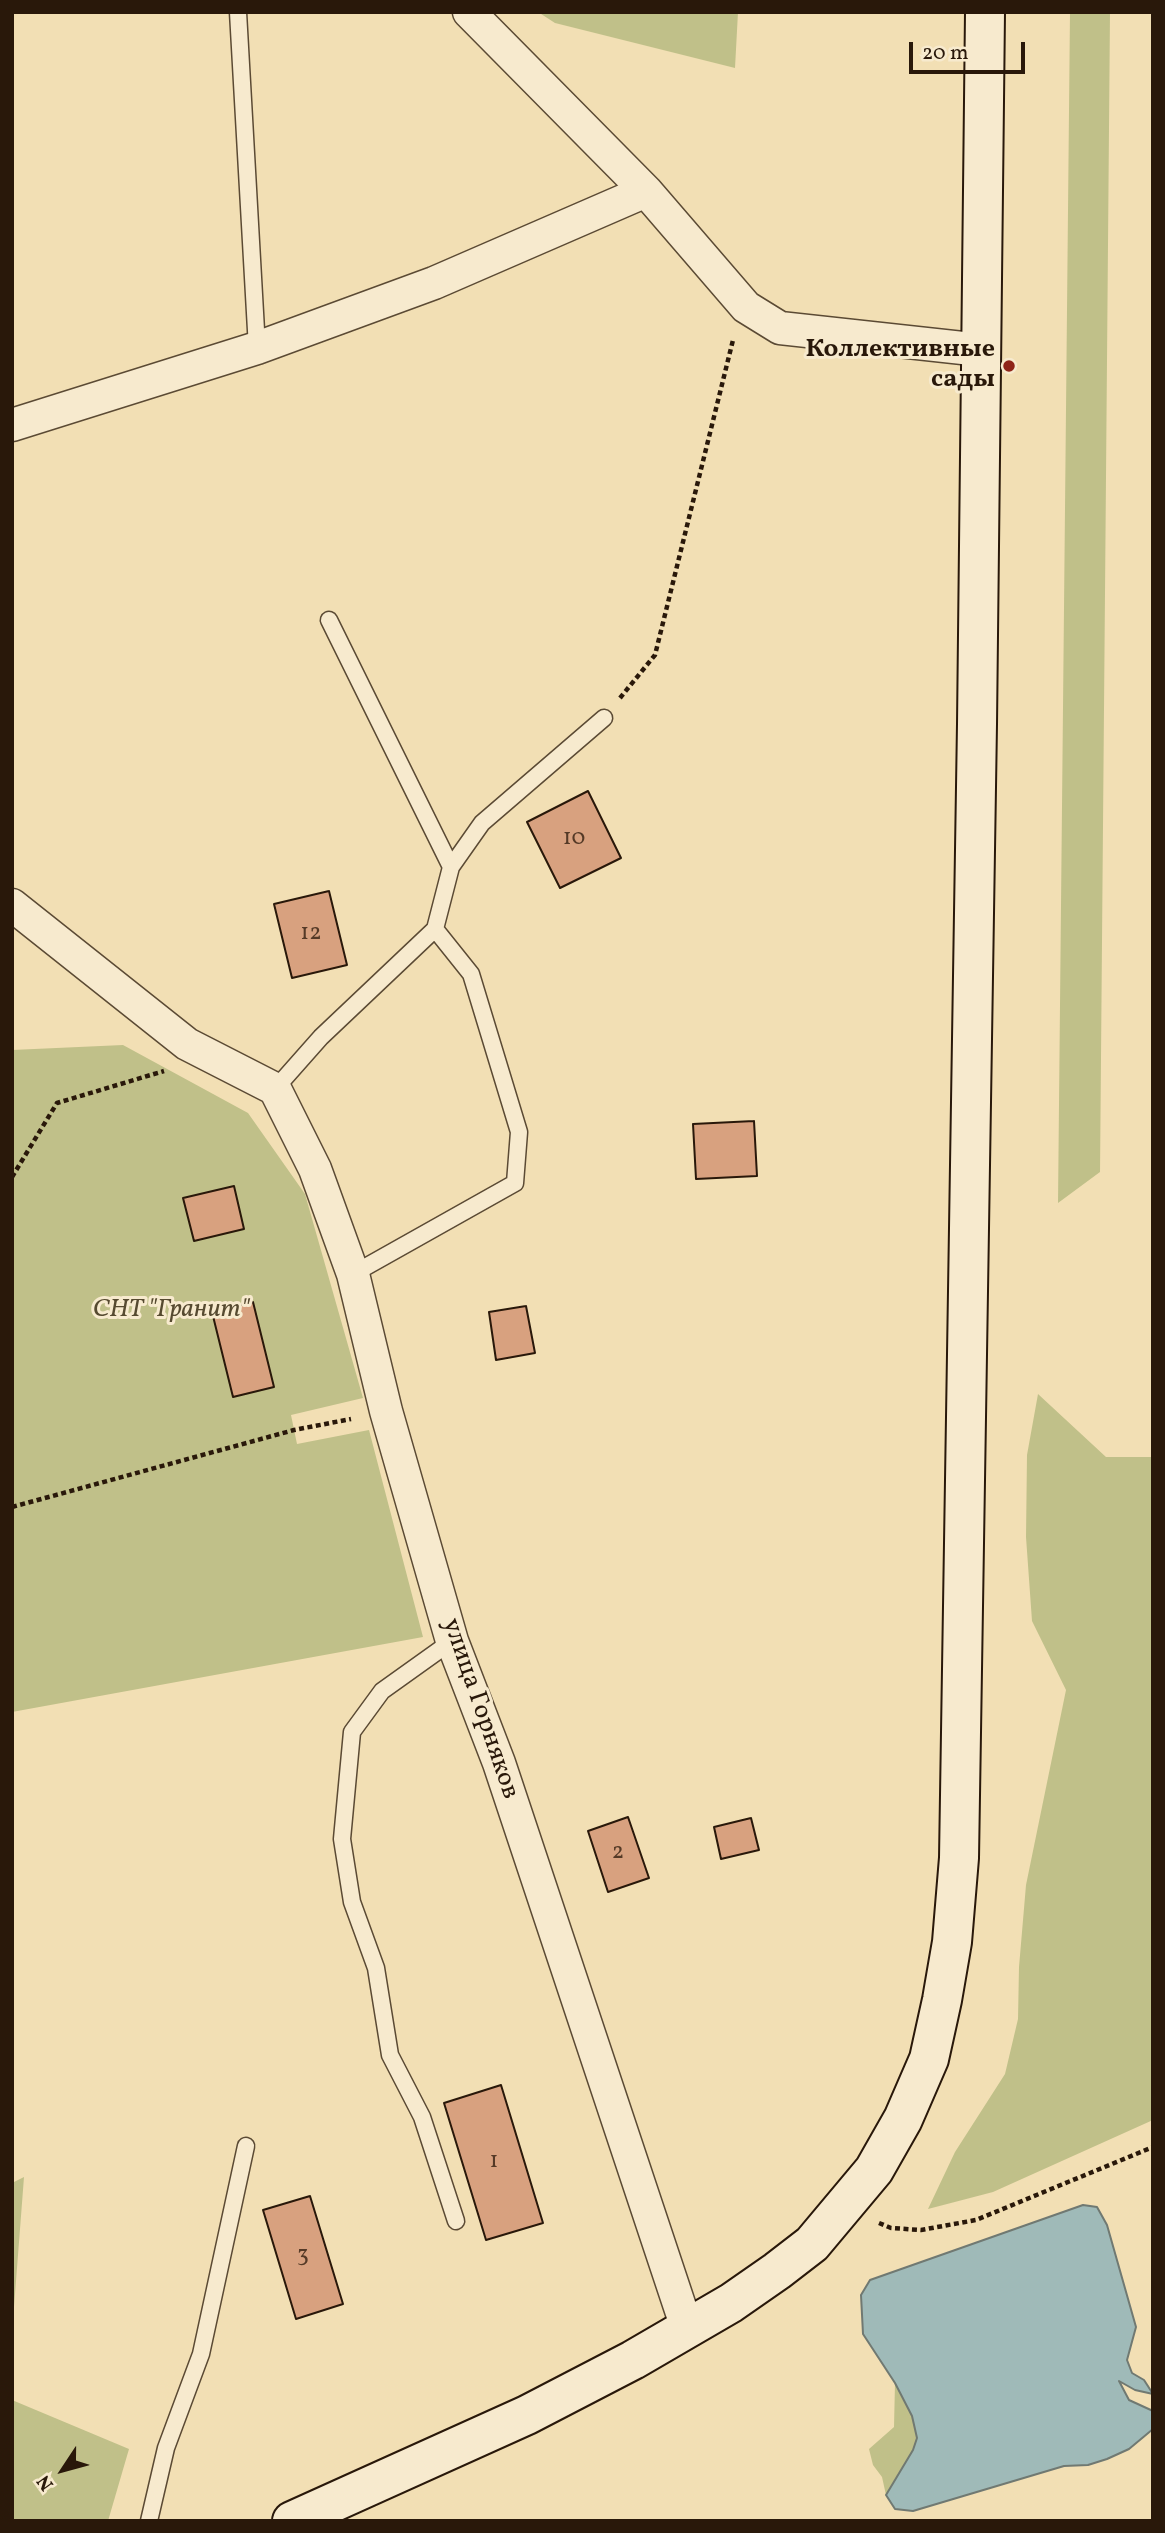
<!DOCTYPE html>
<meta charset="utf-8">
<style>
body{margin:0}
#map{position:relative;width:1165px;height:2533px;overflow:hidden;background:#f2dfb4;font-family:Vollkorn,serif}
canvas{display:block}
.frame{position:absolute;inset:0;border:14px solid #29180a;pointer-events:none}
.north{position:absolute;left:28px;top:2435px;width:70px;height:70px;-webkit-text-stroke:5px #f7eace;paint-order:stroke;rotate:234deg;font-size:19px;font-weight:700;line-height:28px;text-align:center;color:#29180a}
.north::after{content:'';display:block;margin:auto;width:24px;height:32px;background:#29180a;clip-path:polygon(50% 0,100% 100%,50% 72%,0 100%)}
.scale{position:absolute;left:909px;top:42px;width:116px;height:32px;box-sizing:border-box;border:4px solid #29180a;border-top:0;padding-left:9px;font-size:21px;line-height:24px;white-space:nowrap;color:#29180a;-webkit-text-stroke:5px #f7eace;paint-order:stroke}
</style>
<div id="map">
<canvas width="1165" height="2533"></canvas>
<div class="frame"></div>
<div class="north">N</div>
<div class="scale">20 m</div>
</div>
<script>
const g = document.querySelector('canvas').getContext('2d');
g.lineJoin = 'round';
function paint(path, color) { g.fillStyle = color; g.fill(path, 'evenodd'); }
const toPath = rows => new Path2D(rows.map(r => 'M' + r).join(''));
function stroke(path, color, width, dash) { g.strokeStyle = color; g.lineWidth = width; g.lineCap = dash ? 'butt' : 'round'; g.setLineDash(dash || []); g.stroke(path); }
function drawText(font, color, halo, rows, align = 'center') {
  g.font = font + ' Vollkorn,serif'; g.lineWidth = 6; g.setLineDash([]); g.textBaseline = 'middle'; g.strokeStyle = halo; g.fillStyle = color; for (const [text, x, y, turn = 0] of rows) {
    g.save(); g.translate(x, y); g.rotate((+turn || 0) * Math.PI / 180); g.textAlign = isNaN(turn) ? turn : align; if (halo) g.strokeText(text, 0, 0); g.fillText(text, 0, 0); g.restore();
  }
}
paint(toPath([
 [538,12,738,12,735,68,555,23],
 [1070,12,1110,12,1100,1172,1058,1203],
 [123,1045,248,1113,305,1194,363,1398,291,1415,297,1444,369,1430,423,1637,12,1712,12,1050],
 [1038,1394,1106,1457,1153,1457,1153,2120,993,2192,928,2209,955,2152,1005,2074,1018,2019,1019,1967,1026,1885,1066,1690,1032,1621,1026,1537,1027,1455],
 [24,2177,12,2333,12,2183],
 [895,2383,912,2416,917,2438,914,2450,913,2511,895,2509,886,2495,882,2477,873,2465,869,2449,894,2427],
 [12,2400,129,2449,108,2521,12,2521]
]), '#c0c089');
const water = toPath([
 [1083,2205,1097,2207,1107,2225,1136,2327,1127,2360,1132,2373,1144,2380,1153,2394,1135,2390,1119,2381,1129,2400,1153,2411,1153,2429,1129,2449,1107,2459,1088,2465,1064,2466,913,2511,895,2509,886,2495,913,2450,917,2438,912,2416,895,2383,863,2334,861,2295,870,2280,1083,2205]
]);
paint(water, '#9fbab8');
stroke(water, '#707972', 2);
const building = toPath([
 [588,791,621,858,560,888,527,822,588,791],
 [329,891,347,965,292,978,274,904,329,891],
 [754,1121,757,1176,696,1179,693,1124,754,1121],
 [234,1186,244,1229,194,1241,183,1198,234,1186],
 [253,1302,274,1387,233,1397,212,1312,253,1302],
 [526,1306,535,1353,496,1360,489,1312,526,1306],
 [628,1817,649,1878,608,1892,588,1831,628,1817],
 [751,1818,759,1850,721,1859,714,1827,751,1818],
 [501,2085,543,2223,486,2240,444,2103,501,2085],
 [310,2196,343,2304,296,2319,263,2210,310,2196]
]);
paint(building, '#d8a17f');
stroke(building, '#29180a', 2);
const lane = toPath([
 [238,12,257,348],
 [329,620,451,867],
 [275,1089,321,1037,435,929,451,867,482,823,604,718],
 [353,1274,515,1183,519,1132,471,974,435,929],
 [452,1641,382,1691,352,1732,342,1839,352,1902,376,1968,390,2055,422,2117,456,2221],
 [149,2521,166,2448,201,2354,246,2146]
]);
const street = toPath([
 [469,12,646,191],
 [12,425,257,348,434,283,646,191,746,307,780,328,981,350],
 [12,905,187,1044,275,1089,315,1169,353,1274,386,1411,452,1641,499,1763,687,2328]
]);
const secondary = toPath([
 [292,2521,527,2415,633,2360,731,2303,777,2271,812,2244,874,2170,903,2119,929,2059,942,2000,952,1942,959,1858,977,724,985,12]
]);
stroke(lane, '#5b4a34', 19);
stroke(street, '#5b4a34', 35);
stroke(secondary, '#29180a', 42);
stroke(toPath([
 [620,698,655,655,733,340],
 [12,1177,57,1103,164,1071],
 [12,1507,294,1430,351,1419],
 [879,2223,891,2228,921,2230,976,2220,1153,2147]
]), '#29180a', 4.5, [5, 3.5]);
stroke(lane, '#f7eace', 16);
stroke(street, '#f7eace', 32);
stroke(secondary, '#f7eace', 38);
stroke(toPath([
 [1152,2521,1153,2521]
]), '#29180a', 5, [12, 12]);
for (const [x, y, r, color] of [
 [1009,366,7,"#8f2418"]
]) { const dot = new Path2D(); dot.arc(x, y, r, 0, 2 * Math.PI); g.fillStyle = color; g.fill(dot); stroke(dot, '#f7eace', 2.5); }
drawText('23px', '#553a27', null, [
 ["10",574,840],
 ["12",311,935],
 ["2",618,1854],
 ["1",494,2163],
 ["3",303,2257]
]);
drawText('bold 26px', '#29180a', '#f7eace', [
 ["Коллективные",995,351],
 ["сады",995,381]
], 'right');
drawText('italic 26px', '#564a30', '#f7eace', [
 ["СНТ \"Гранит\"",171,1311]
]);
drawText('26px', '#29180a', '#f7eace', [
 ["улица Горняков",479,1709,71]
]);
</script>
